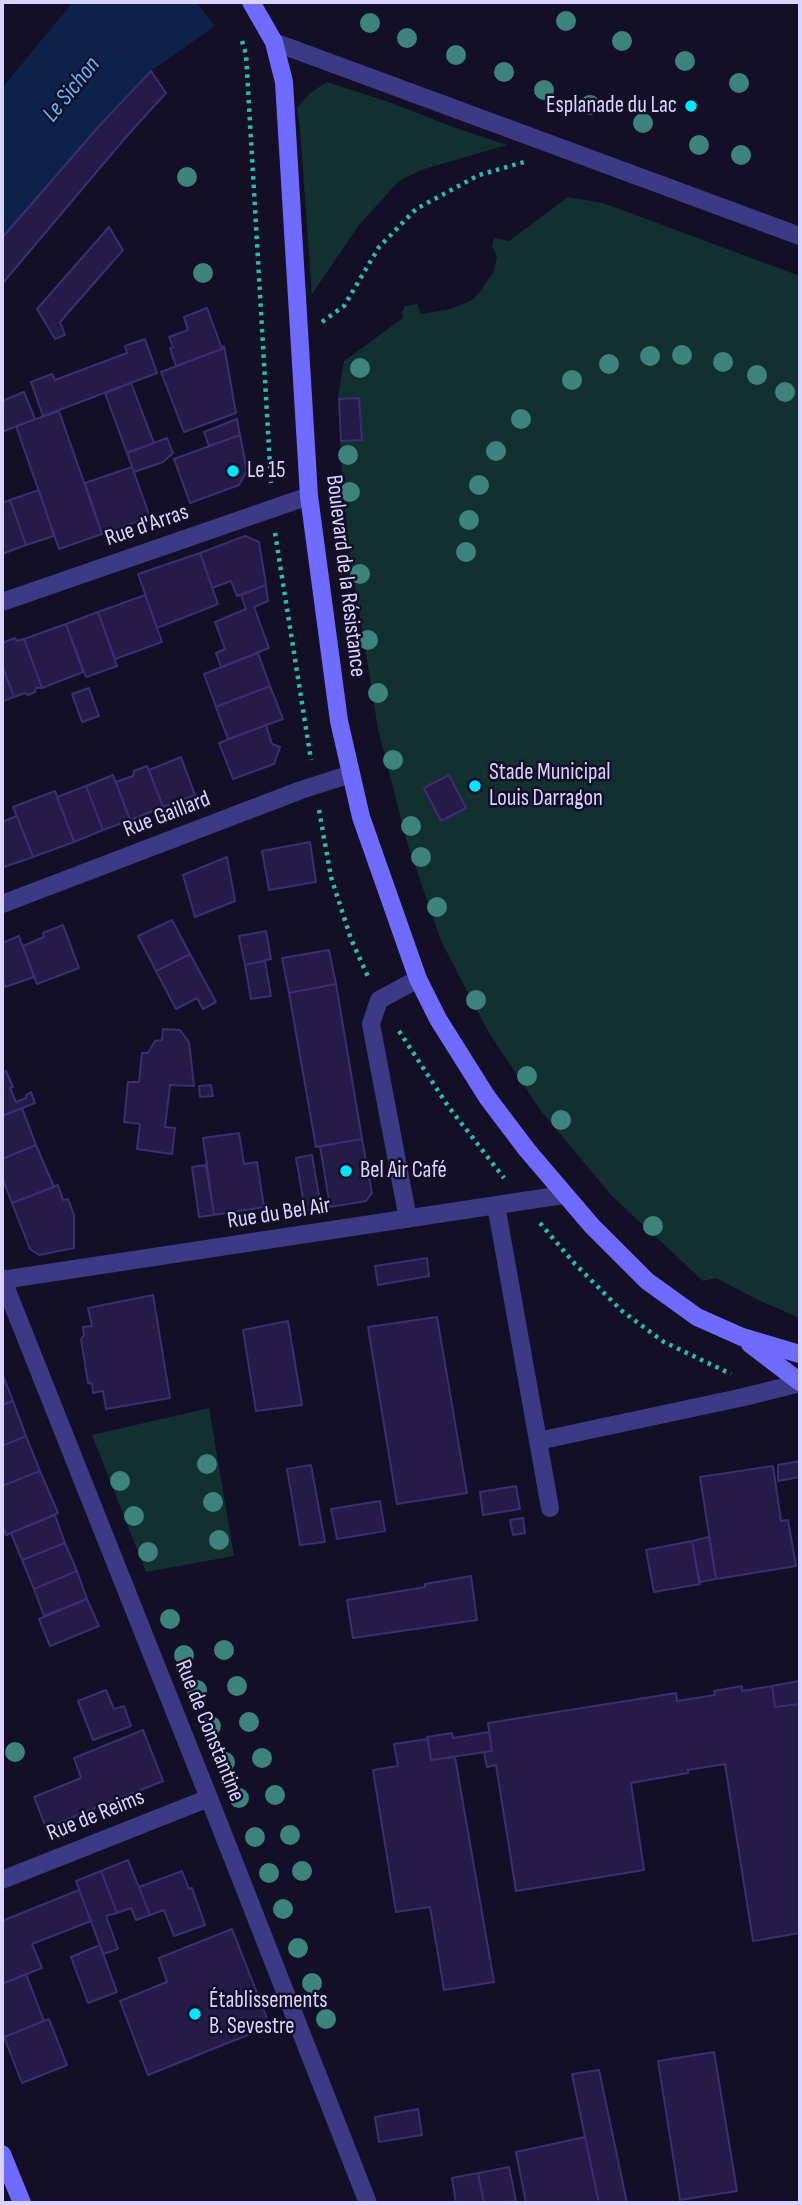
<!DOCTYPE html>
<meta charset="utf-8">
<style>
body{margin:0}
#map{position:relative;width:802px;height:2205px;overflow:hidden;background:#130f26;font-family:"Sofia Sans Condensed",sans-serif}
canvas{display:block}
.frame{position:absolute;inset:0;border:4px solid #d9d4ff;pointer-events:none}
</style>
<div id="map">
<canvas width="802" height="2205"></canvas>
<div class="frame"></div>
</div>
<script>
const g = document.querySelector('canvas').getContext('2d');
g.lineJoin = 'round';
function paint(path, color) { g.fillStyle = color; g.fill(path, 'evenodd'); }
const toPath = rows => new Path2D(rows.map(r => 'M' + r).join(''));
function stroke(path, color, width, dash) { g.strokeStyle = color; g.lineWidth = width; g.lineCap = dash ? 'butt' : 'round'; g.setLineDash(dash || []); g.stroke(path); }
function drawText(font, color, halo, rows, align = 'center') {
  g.font = font + ' "Sofia Sans Condensed",sans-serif'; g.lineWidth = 5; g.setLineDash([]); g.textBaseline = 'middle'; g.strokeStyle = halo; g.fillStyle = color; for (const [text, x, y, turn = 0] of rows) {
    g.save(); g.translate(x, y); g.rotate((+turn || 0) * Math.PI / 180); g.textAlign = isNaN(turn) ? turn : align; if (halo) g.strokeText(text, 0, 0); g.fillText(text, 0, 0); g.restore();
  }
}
paint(toPath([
 [327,82,389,102,453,127,507,145,421,170,399,181,359,225,312,294,300,130,297,108,310,93],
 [568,197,603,203,800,276,800,1318,758,1300,716,1278,703,1281,612,1196,541,1111,489,1033,441,941,407,842,378,729,349,548,343,488,338,397,344,361,403,318,402,312,405,306,417,304,421,314,451,309,472,300,479,293,494,271,497,256,492,246,494,238,509,241],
 [209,1408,234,1556,146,1572,92,1435]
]), '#12302f');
paint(toPath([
 [73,2,241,2,218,24,151,71,100,125,2,238,2,88]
]), '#0c2248');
paint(toPath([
 [196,2,244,2,215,26]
]), '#130f26');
const building = toPath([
 [151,71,166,93,126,137,2,284,2,238,100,125,151,71],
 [109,227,123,250,60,322,65,335,55,339,37,309,109,227],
 [207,308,222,349,176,366,170,348,173,347,169,337,188,330,184,317,207,308],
 [145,339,157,373,43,416,31,382,52,374,55,380,127,353,125,346,145,339],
 [224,346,236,413,184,432,161,372,222,349,224,346],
 [131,383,154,443,127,453,105,393,131,383],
 [24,392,35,419,2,432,2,401,24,392],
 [359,398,362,440,341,441,339,399,359,398],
 [59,411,102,534,59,549,16,426,59,411],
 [237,419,240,435,209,446,204,432,237,419],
 [240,435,247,471,239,485,190,503,174,459,240,435],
 [167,438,173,453,163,462,134,472,127,453,167,438],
 [132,467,150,517,102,534,85,483,132,467],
 [39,490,54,536,26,545,10,500,39,490],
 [10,500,26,545,2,554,2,503,10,500],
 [245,536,259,542,266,585,237,596,231,581,212,588,200,553,245,536],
 [200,553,218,604,157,628,138,574,200,553],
 [266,585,268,601,254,607,269,648,221,667,216,653,225,649,215,622,246,609,241,595,266,585],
 [145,595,162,642,115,659,98,612,145,595],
 [98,612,117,666,86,677,66,624,98,612],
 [66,624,83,672,42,688,24,639,66,624],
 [15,638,17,641,24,639,42,688,36,688,35,692,28,695,25,693,14,697,2,665,2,643,15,638],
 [258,653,270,686,216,707,204,674,258,653],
 [2,665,14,697,3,701,2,704,2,665],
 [270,686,283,719,228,739,216,707,270,686],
 [89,688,99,716,82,722,72,694,89,688],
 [266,725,272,744,280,747,274,764,233,779,219,743,266,725],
 [181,757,195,795,163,807,149,770,181,757],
 [147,766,163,807,130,820,116,782,133,776,134,771,147,766],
 [113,775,130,820,103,830,86,786,113,775],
 [449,775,466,808,441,821,424,788,449,775],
 [86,786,103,830,74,842,57,797,86,786],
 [55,791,74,842,33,857,13,807,55,791],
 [17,816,33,857,4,867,2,863,2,822,17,816],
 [310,842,316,882,269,890,262,851,310,842],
 [227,857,235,901,195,917,183,875,227,857],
 [172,920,190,954,156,971,138,936,172,920],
 [63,925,79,968,37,984,23,946,44,937,43,933,63,925],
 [266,931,271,959,245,965,239,936,266,931],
 [19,936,34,977,5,987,2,978,2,943,19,936],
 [329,950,336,984,289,993,282,958,329,950],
 [190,954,216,1002,203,1009,197,998,176,1009,156,971,190,954],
 [265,961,271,996,251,999,245,965,265,961],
 [336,984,362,1139,316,1147,289,993,336,984],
 [163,1029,180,1030,189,1042,194,1086,170,1085,165,1127,175,1128,172,1154,137,1149,140,1124,124,1122,128,1082,139,1082,142,1053,148,1053,155,1041,162,1040,163,1029],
 [6,1071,13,1087,10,1088,16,1102,26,1098,26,1095,31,1092,35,1103,2,1116,2,1073,6,1071],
 [211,1085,213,1096,200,1097,199,1086,211,1085],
 [22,1108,36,1145,2,1159,2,1116,22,1108],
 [239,1133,244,1164,257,1162,264,1207,214,1215,203,1138,239,1133],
 [362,1139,372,1193,366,1201,330,1207,320,1146,362,1139],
 [36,1145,54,1187,12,1203,2,1177,2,1159,36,1145],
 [312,1155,321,1208,305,1210,296,1158,312,1155],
 [206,1165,214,1215,199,1217,192,1167,206,1165],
 [58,1185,63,1200,68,1199,74,1215,74,1248,39,1255,30,1249,12,1203,58,1185],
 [427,1258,429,1276,378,1285,375,1266,427,1258],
 [153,1295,170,1398,106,1409,103,1391,93,1393,92,1384,88,1383,81,1339,84,1335,83,1327,92,1326,88,1308,153,1295],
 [437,1317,467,1493,397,1504,368,1327,437,1317],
 [288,1321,302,1405,256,1411,243,1330,288,1321],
 [2,1373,13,1401,2,1405,2,1373],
 [13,1401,26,1436,2,1446,2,1405,13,1401],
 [26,1436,40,1471,2,1486,2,1446,26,1436],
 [800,1461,800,1477,778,1481,778,1465,800,1461],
 [311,1465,325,1542,300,1545,287,1469,311,1465],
 [773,1466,781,1521,788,1520,796,1566,716,1579,700,1477,773,1466],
 [40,1471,58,1513,6,1535,2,1525,2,1486,40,1471],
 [516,1486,520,1509,483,1515,480,1492,516,1486],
 [380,1501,385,1531,337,1539,331,1509,380,1501],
 [55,1515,65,1543,22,1560,11,1533,55,1515],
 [523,1518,525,1533,513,1535,510,1520,523,1518],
 [709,1537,716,1579,699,1582,692,1541,709,1537],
 [692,1541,700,1584,654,1592,646,1550,692,1541],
 [65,1543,77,1571,34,1589,22,1560,65,1543],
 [77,1571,87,1599,44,1616,34,1589,77,1571],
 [471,1576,477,1620,353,1638,347,1600,425,1587,425,1584,471,1576],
 [87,1599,99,1626,50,1646,39,1619,87,1599],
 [799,1681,800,1704,775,1707,772,1686,799,1681],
 [742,1686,742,1691,772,1686,775,1707,800,1704,800,1933,753,1941,725,1764,688,1770,688,1773,631,1783,644,1870,516,1891,496,1765,487,1767,484,1752,492,1751,488,1723,676,1693,677,1701,715,1695,714,1691,742,1686],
 [106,1690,114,1709,124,1706,131,1726,93,1740,78,1701,106,1690],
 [143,1730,163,1781,46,1828,34,1797,81,1778,74,1758,143,1730],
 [489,1732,492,1751,431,1760,427,1737,452,1733,453,1738,489,1732],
 [428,1739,431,1760,455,1757,494,1982,444,1990,430,1907,396,1912,373,1770,398,1766,394,1744,428,1739],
 [128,1860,150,1915,136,1920,131,1908,117,1913,101,1871,128,1860],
 [101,1871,117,1913,106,1916,118,1949,103,1954,76,1881,101,1871],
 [182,1871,189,1889,192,1888,205,1925,174,1936,164,1910,150,1915,139,1887,182,1871],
 [79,1890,91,1921,32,1944,42,1968,2,1984,2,1921,79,1890],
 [232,1929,270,2026,148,2075,120,2001,167,1982,159,1958,232,1929],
 [100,1945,117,1992,88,2003,71,1957,100,1945],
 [26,1974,44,2021,2,2038,2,1984,26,1974],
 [49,2019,67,2065,22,2083,4,2037,49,2019],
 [714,2052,737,2191,680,2200,658,2061,714,2052],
 [599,2070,627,2203,599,2203,585,2137,572,2074,599,2070],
 [418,2109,422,2135,379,2142,375,2117,418,2109],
 [585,2137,599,2203,526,2203,516,2152,585,2137],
 [509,2167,516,2201,484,2203,478,2173,509,2167],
 [478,2173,484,2203,456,2203,452,2178,478,2173]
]);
paint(building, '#241b47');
stroke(building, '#3b2d73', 2);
stroke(toPath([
 [242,41,246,54,271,483],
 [322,322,344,306,379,247,416,209,479,175,524,162],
 [275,533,311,760],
 [319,810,331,877,351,939,369,979],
 [399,1031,448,1106,504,1178],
 [540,1223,575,1264,622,1311,664,1342,731,1374]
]), '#2fb8b0', 4.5, [3.5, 5]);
stroke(toPath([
 [274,42,800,236],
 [2,602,309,496],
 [2,904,301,790,351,774],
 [496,1205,550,1508],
 [408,1219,371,1024,379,1000,418,979],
 [2,1278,209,1798,368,2203],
 [2,1280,563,1195],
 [538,1441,744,1397,800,1383],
 [2,1880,209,1798]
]), '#3d3a85', 18);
stroke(toPath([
 [251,2,274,42,284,82,309,496,339,721,361,817,418,979,438,1019,487,1097,527,1150,592,1226,647,1281,697,1317,742,1337,800,1354],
 [750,1344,800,1382],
 [2,2154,22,2203]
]), '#6f6bff', 18);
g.fillStyle = '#3d827b';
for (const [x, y] of [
 [566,21],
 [370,23],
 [407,38],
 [622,41],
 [456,55],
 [685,61],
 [504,72],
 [739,83],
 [544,90],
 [590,105],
 [643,123],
 [699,145],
 [741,155],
 [187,177],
 [203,273],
 [682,355],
 [650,356],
 [723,362],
 [609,364],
 [360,368],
 [757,375],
 [572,380],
 [785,392],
 [521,419],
 [496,451],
 [348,455],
 [479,485],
 [350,492],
 [469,520],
 [466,552],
 [360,574],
 [368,640],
 [378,693],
 [393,760],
 [411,826],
 [421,857],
 [437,907],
 [476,1000],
 [527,1076],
 [561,1120],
 [653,1226],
 [207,1464],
 [120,1481],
 [213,1502],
 [134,1516],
 [219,1540],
 [148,1552],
 [170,1619],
 [224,1650],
 [184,1655],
 [237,1686],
 [197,1690],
 [249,1722],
 [211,1726],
 [15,1752],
 [262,1758],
 [225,1762],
 [275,1795],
 [239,1798],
 [290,1835],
 [255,1837],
 [302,1871],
 [269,1873],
 [283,1909],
 [298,1948],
 [312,1983],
 [326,2019]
]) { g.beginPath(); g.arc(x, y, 10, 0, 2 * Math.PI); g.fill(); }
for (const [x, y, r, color] of [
 [691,106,7,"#00e5ff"],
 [233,471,7,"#00e5ff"],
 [475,786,7,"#00e5ff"],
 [346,1171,7,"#00e5ff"],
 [195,2014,7,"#00e5ff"]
]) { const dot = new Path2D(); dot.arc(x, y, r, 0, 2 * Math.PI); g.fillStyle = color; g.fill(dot); stroke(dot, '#130f26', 2.5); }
drawText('23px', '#d9d4ff', '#130f26', [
 ["Esplanade du Lac",677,106,"right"],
 ["Le 15",247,471],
 ["Stade Municipal",489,773],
 ["Louis Darragon",489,799],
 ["Bel Air Café",360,1171],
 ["Établissements",209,2001],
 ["B. Sevestre",209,2027]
], 'left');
drawText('23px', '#d9d4ff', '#130f26', [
 ["Rue d'Arras",147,526,-19],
 ["Boulevard de la Résistance",345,576,83],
 ["Rue Gaillard",167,815,-21],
 ["Rue du Bel Air",279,1214,-9],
 ["Rue de Constantine",209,1731,68],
 ["Rue de Reims",96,1816,-22]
]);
drawText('italic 24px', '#62b6ff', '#130f26', [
 ["Le Sichon",72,90,-51]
]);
</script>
